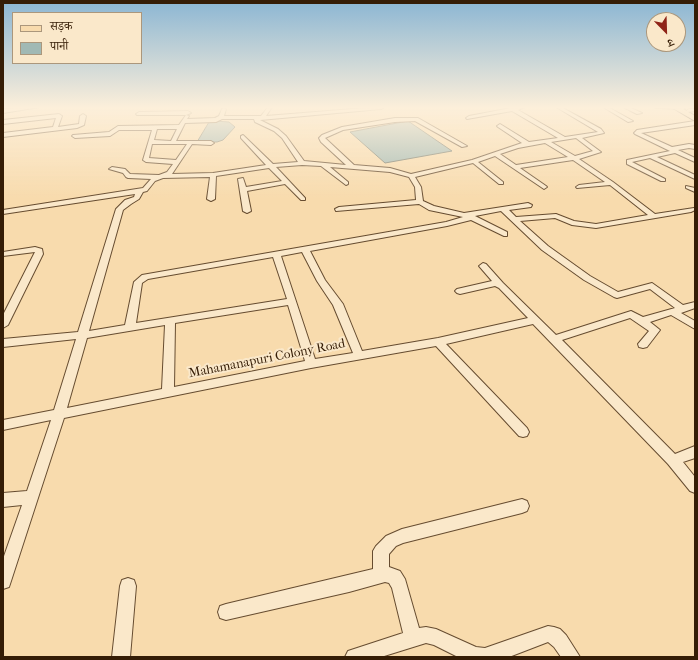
<!DOCTYPE html>
<meta charset="utf-8">
<style>
body{margin:0}
#map{position:relative;width:698px;height:660px;overflow:hidden;background:#f8dbad;font-family:"IM FELL French Canon","Noto Serif Devanagari",serif}
canvas{display:block}
.frame{position:absolute;inset:0;border:4px solid #351d06;pointer-events:none}
.legend{position:absolute;left:12px;top:12px;width:130px;height:52px;box-sizing:border-box;background:#fae8ca;border:1px solid #ab977c;margin:0;padding:5px 7px;list-style:none;font-size:12px;color:#351d06}
.legend li{display:flex;align-items:center;gap:8px;height:20px}
.legend b{width:20px;border:1px solid #ab977c}
.north{position:absolute;left:646px;top:12px;width:40px;height:40px;box-sizing:border-box;background:#fae8ca;border:1px solid #ab977c;border-radius:50%;rotate:157deg;font-size:11px;font-weight:700;line-height:16px;text-align:center;color:#351d06}
.north::after{content:'';display:block;margin:auto;width:14px;height:18px;background:#8f2418;clip-path:polygon(50% 0,100% 100%,50% 72%,0 100%)}
</style>
<div id="map">
<canvas width="698" height="660"></canvas>
<div class="frame"></div>
<ul class="legend">
<li><b style="height:5px;background:#f8dbad"></b>सड़क</li>
<li><b style="height:11px;background:#a1b9b4"></b>पानी</li>
</ul>
<div class="north">उ</div>
</div>
<script>
const g = document.querySelector('canvas').getContext('2d');
g.lineJoin = 'round';
function paint(path, color) { g.fillStyle = color; g.fill(path, 'evenodd'); }
const toPath = rows => new Path2D(rows.map(r => 'M' + r).join(''));
function stroke(path, color, width, dash) { g.strokeStyle = color; g.lineWidth = width; g.lineCap = dash ? 'butt' : 'round'; g.setLineDash(dash || []); g.stroke(path); }
function drawText(font, color, halo, rows, align = 'center') {
  g.font = font + ' "IM FELL French Canon",serif'; g.lineWidth = 4; g.setLineDash([]); g.textBaseline = 'middle'; g.strokeStyle = halo; g.fillStyle = color; for (const [text, x, y, turn = 0] of rows) {
    g.save(); g.translate(x, y); g.rotate((+turn || 0) * Math.PI / 180); g.textAlign = isNaN(turn) ? turn : align; if (halo) g.strokeText(text, 0, 0); g.fillText(text, 0, 0); g.restore();
  }
}
const water = toPath([
 [215,121,229,122,235,127,223,140,217,142,197,142,209,122,215,121],
 [408,121,452,151,385,163,350,132,408,121]
]);
paint(water, '#a1b9b4');
stroke(water, '#767b6e', 1);
const minor = toPath([
 [26,107,40,107,3,113,3,109,26,107],
 [268,107,272,107,266,116,377,107,383,108,381,109,260,120,278,129,286,136,304,161,346,165,321,142,319,138,322,135,342,127,395,118,418,118,467,146,462,147,415,121,395,122,343,130,325,138,354,165,390,168,411,174,472,160,522,143,498,127,497,126,500,124,529,142,558,138,512,111,467,119,466,118,469,116,516,107,525,107,518,110,565,137,598,132,556,107,561,107,601,129,604,133,582,138,601,152,579,159,613,182,655,214,694,208,695,210,691,212,596,228,572,225,555,218,520,221,548,246,590,276,618,292,652,283,683,305,695,302,695,308,681,313,695,321,695,329,671,315,650,322,660,330,647,347,643,348,639,347,638,344,649,331,630,318,562,340,675,454,695,446,695,458,683,462,695,477,695,493,690,491,668,464,533,324,446,344,527,428,529,432,527,436,523,437,519,436,436,346,311,368,64,418,11,581,9,587,3,589,3,559,22,505,3,507,3,493,27,491,51,420,3,430,3,420,54,410,76,339,3,347,3,339,78,332,116,209,125,200,134,197,135,194,3,214,3,210,143,188,151,179,128,178,126,177,123,173,109,169,112,167,125,169,130,174,159,175,167,172,173,164,146,162,143,160,152,130,119,130,110,136,75,138,72,136,73,135,109,132,118,126,179,125,186,115,137,115,136,114,139,112,188,111,191,113,186,115,189,116,187,119,215,118,219,116,222,109,224,108,226,109,224,116,261,116,268,107],
 [222,119,254,119,255,122,274,131,282,138,298,162,273,164,243,135,241,136,241,138,266,165,213,173,172,174,192,144,211,145,214,143,211,141,176,141,185,123,216,122,222,119],
 [157,129,177,129,171,141,154,140,157,129],
 [576,138,593,151,575,156,551,142,576,138],
 [545,143,568,157,516,165,500,154,518,148,545,143],
 [152,144,187,144,176,160,149,158,152,144],
 [495,156,544,189,547,187,546,186,520,168,573,160,605,182,579,185,576,187,577,188,610,185,648,215,596,224,574,221,556,214,516,217,509,210,531,207,532,205,528,203,464,213,434,206,423,201,421,187,415,177,473,163,499,184,503,184,503,182,478,162,495,156],
 [302,165,321,166,346,185,348,184,348,182,330,167,390,172,409,177,415,187,416,200,339,207,335,209,336,211,419,204,429,210,463,217,446,222,142,275,134,282,125,325,89,331,123,210,131,204,139,199,143,192,147,191,155,181,163,178,210,177,207,199,211,201,215,199,216,176,269,168,282,181,246,187,243,178,238,179,243,211,247,213,251,211,247,191,285,184,301,200,305,200,305,198,276,167,302,165],
 [501,211,542,250,584,280,614,297,617,298,650,289,675,308,643,317,631,311,556,335,503,283,486,264,483,263,479,266,492,281,457,289,455,291,457,293,460,294,495,286,499,288,528,318,438,338,362,351,343,304,325,280,310,251,447,226,471,220,504,236,507,236,507,232,475,216,501,211],
 [302,252,317,281,333,305,353,353,315,359,281,256,302,252],
 [273,257,287,299,136,323,142,283,148,279,273,257],
 [288,305,305,361,174,387,175,323,288,305],
 [165,325,162,389,67,408,87,338,165,325],
 [603,107,608,107,633,121,628,122,603,107],
 [623,107,629,107,642,113,637,114,623,107],
 [654,107,685,107,685,108,683,109,656,108,654,107],
 [689,109,695,109,695,111,687,112,686,111,689,109],
 [59,114,62,116,58,127,79,124,80,116,83,114,86,116,84,125,77,128,3,137,3,133,53,127,56,118,3,124,3,120,59,114],
 [695,121,695,125,641,133,672,147,689,144,695,145,695,149,689,148,678,150,695,158,695,162,675,153,657,157,695,175,695,179,650,158,632,162,665,179,665,181,661,181,627,164,627,160,670,151,635,134,634,133,637,130,695,121],
 [686,186,695,188,695,192,686,188,686,186],
 [35,247,42,249,43,254,8,325,3,328,3,315,35,252,3,256,3,252,35,247],
 [522,499,527,501,529,506,527,511,522,513,403,543,396,546,389,554,389,567,400,571,405,579,419,628,426,627,436,629,476,647,485,648,548,626,554,627,560,629,566,635,580,657,561,657,554,647,548,642,509,657,458,657,434,645,426,643,381,657,345,657,348,651,403,633,392,588,389,583,385,582,349,592,226,620,220,618,218,612,220,606,226,604,373,569,373,551,376,546,386,536,402,529,522,499],
 [128,578,134,580,136,586,130,657,112,657,120,586,122,580,128,578]
]);
const primary = toPath([
 [671,107,680,107,695,116,695,121,671,107]
]);
stroke(minor, '#664c30', 2);
stroke(primary, '#351d06', 2);
paint(minor, '#fae8ca');
paint(primary, '#f8dbad');
const sky = g.createLinearGradient(0, 0, 0, 199);
sky.addColorStop(0, '#8bb6d3');
sky.addColorStop(0.54, '#fcefda');
sky.addColorStop(1, '#fcefda00');
g.fillStyle = sky;
g.fillRect(0, 0, 698, 199);
drawText('13px', '#351d06', '#fae8ca', [
 ["Mahamanapuri Colony Road",267,359,-11]
]);
</script>
